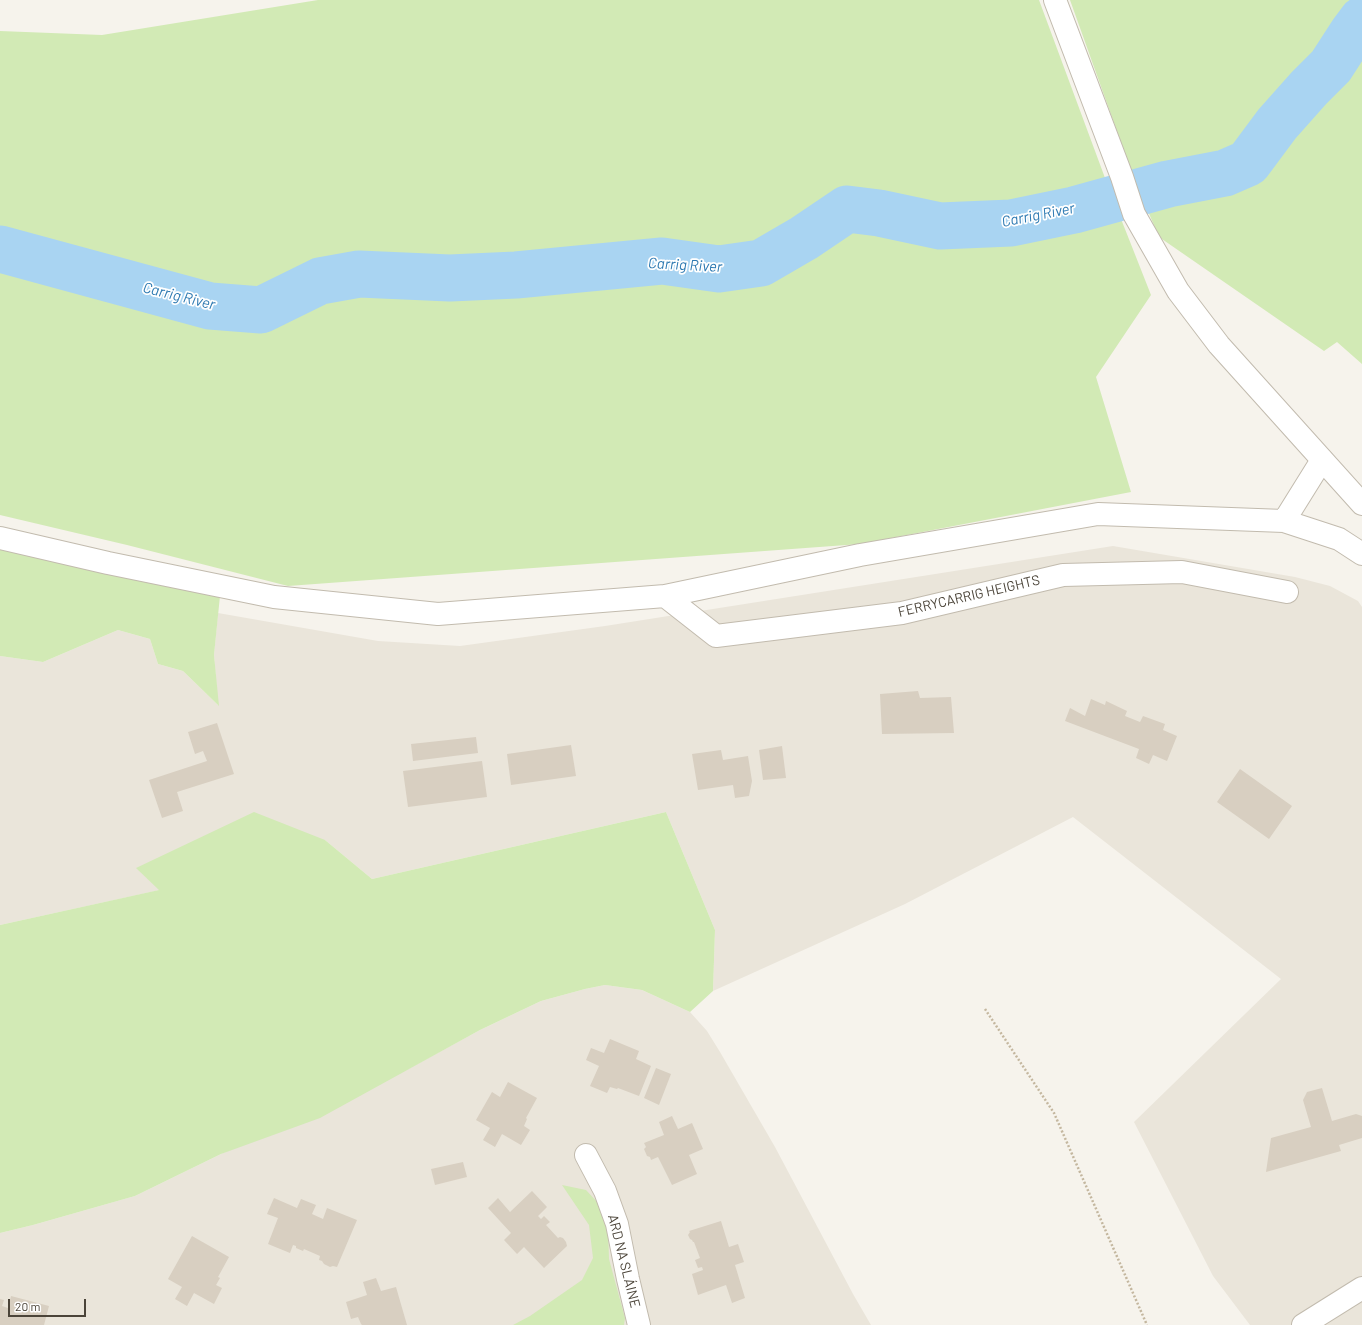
<!DOCTYPE html>
<meta charset="utf-8">
<style>
body{margin:0}
#map{position:relative;width:1362px;height:1325px;overflow:hidden;background:#f6f3ec;font-family:Barlow,sans-serif}
canvas{display:block}
.scale{position:absolute;left:8px;top:1299px;width:78px;height:18px;box-sizing:border-box;border:2px solid #4b4439;border-top:0;padding-left:5px;font-size:12px;line-height:14px;white-space:nowrap;color:#4b4439;-webkit-text-stroke:3px #fff;paint-order:stroke}
</style>
<div id="map">
<canvas width="1362" height="1325"></canvas>
<div class="scale">20 m</div>
</div>
<script>
const g = document.querySelector('canvas').getContext('2d');
g.lineJoin = 'round';
function paint(path, color) { g.fillStyle = color; g.fill(path, 'evenodd'); }
const toPath = rows => new Path2D(rows.map(r => 'M' + r).join(''));
function stroke(path, color, width, dash) { g.strokeStyle = color; g.lineWidth = width; g.lineCap = dash ? 'butt' : 'round'; g.setLineDash(dash || []); g.stroke(path); }
function drawText(font, color, halo, rows, align = 'center') {
  g.font = font + ' Barlow,sans-serif'; g.lineWidth = 3.5; g.setLineDash([]); g.textBaseline = 'middle'; g.strokeStyle = halo; g.fillStyle = color; for (const [text, x, y, turn = 0] of rows) {
    g.save(); g.translate(x, y); g.rotate((+turn || 0) * Math.PI / 180); g.textAlign = isNaN(turn) ? turn : align; if (halo) g.strokeText(text, 0, 0); g.fillText(text, 0, 0); g.restore();
  }
}
paint(toPath([
 [1113,546,1295,577,1330,586,1358,601,1362,607,1362,1325,1250,1325,1213,1276,1134,1122,1281,979,1073,817,905,904,713,991,715,930,666,812,372,879,325,840,137,868,160,890,0,925,0,656,43,662,118,630,150,639,158,664,183,671,218,705,214,655,218,613,378,641,460,646,605,626],
 [605,985,642,990,690,1012,707,1031,720,1052,775,1147,853,1294,871,1325,0,1325,0,1233,33,1225,135,1196,221,1154,408,1069,480,1030,541,1001,585,989]
]), '#eae5da');
paint(toPath([
 [318,0,1039,0,1108,186,1151,295,1096,377,1131,492,860,544,288,586,127,545,0,515,0,266,151,311,276,323,346,291,343,277,320,281,261,310,216,307,0,249,0,31,102,35],
 [1070,0,1362,0,1362,364,1337,342,1324,351,1159,237,1133,176],
 [0,537,221,586,214,655,219,706,183,671,158,664,150,639,118,630,43,662,0,656],
 [254,812,325,840,372,879,666,812,715,930,713,991,690,1012,642,990,605,985,585,989,541,1001,480,1030,320,1118,221,1154,135,1196,33,1225,0,1233,0,925,159,890,136,868],
 [562,1185,586,1190,599,1204,608,1227,609,1259,625,1318,624,1325,513,1325,530,1316,582,1280,593,1258,589,1225]
]), '#d2eab5');
stroke(toPath([
 [0,249,210,306,261,310,320,281,359,274,450,278,516,275,662,261,719,269,761,263,804,238,847,209,879,213,940,226,1011,223,1074,210,1168,184,1225,173,1248,163,1277,124,1309,88,1331,66,1353,32,1362,20]
]), '#a9d4f2', 47);
paint(toPath([
 [918,691,920,698,951,697,954,733,882,734,880,694],
 [1091,699,1105,705,1106,701,1127,711,1125,716,1140,722,1143,716,1165,724,1163,730,1177,736,1167,761,1153,755,1149,764,1136,758,1139,749,1065,721,1070,708,1085,716],
 [217,723,234,774,177,792,183,811,162,818,149,780,207,761,203,751,195,754,188,732],
 [476,737,478,753,413,761,411,744],
 [571,745,576,776,511,785,507,754],
 [782,746,786,778,763,780,759,750],
 [721,750,723,760,748,756,752,781,749,796,735,798,733,785,698,790,692,754],
 [482,761,487,797,408,807,403,771],
 [1240,769,1292,806,1269,839,1217,802],
 [610,1039,639,1051,636,1059,651,1066,639,1096,618,1088,617,1089,610,1087,607,1093,590,1086,599,1066,586,1060,591,1048,604,1053],
 [656,1068,671,1074,659,1105,644,1098],
 [508,1082,537,1098,526,1118,527,1119,524,1126,530,1130,521,1145,502,1134,495,1147,483,1140,490,1128,476,1120,492,1092,500,1097],
 [1322,1088,1332,1121,1356,1114,1362,1116,1362,1138,1339,1145,1341,1151,1266,1172,1271,1138,1311,1127,1303,1100,1307,1092],
 [672,1116,678,1129,692,1123,703,1149,689,1155,697,1174,672,1185,658,1157,651,1160,650,1157,647,1156,644,1149,646,1147,644,1143,664,1135,659,1122],
 [463,1162,467,1177,435,1185,431,1169],
 [532,1191,547,1207,538,1216,541,1219,544,1216,550,1222,546,1225,558,1238,560,1237,563,1238,566,1242,567,1246,544,1268,524,1247,517,1254,504,1240,511,1233,488,1208,498,1198,510,1212],
 [274,1198,297,1208,301,1199,316,1205,312,1214,323,1219,327,1208,357,1220,337,1267,333,1266,330,1267,324,1264,322,1261,319,1260,320,1256,304,1249,303,1251,296,1248,296,1246,293,1245,290,1253,268,1244,278,1218,267,1214],
 [721,1221,729,1247,738,1244,744,1262,735,1265,745,1298,732,1303,726,1285,698,1295,692,1274,703,1270,702,1267,698,1268,695,1260,700,1258,694,1242,693,1242,692,1240,690,1239,688,1235,690,1232,689,1231],
 [192,1236,229,1257,218,1277,220,1278,216,1285,222,1288,214,1304,194,1293,187,1306,175,1299,182,1287,168,1279],
 [376,1278,381,1291,396,1287,407,1325,362,1325,361,1324,358,1317,351,1319,346,1302,367,1295,363,1282],
 [11,1296,49,1306,44,1325,0,1325,0,1299,4,1300,2,1306,8,1308]
]), '#d8cfc1');
const minor = toPath([
 [1284,521,1322,460],
 [0,538,108,563,274,597,438,614,665,596,860,555,1098,514,1284,521,1339,539,1362,554],
 [665,596,716,636,902,613,1063,575,1182,572,1287,592],
 [586,1155,605,1191,617,1224,628,1279,639,1325],
 [1303,1325,1362,1288]
]);
const tertiary = toPath([
 [1055,0,1122,177,1134,214,1178,291,1219,345,1362,504]
]);
stroke(minor, '#c2bbae', 24);
stroke(tertiary, '#c2bbae', 24);
stroke(toPath([
 [985,1009,1054,1113,1147,1325]
]), '#c4b79f', 2.5, [2, 2]);
stroke(minor, '#fff', 22);
stroke(tertiary, '#fff', 22);
drawText('14px', '#4b4439', '#fff', [
 ["FERRYCARRIG HEIGHTS",969,596,-13],
 ["ARD NA SLÁINE",624,1261,76]
]);
drawText('italic 15px', '#2e7ab2', '#fff', [
 ["Carrig River",1038,215,-11],
 ["Carrig River",685,265,3],
 ["Carrig River",179,296,14]
]);
</script>
